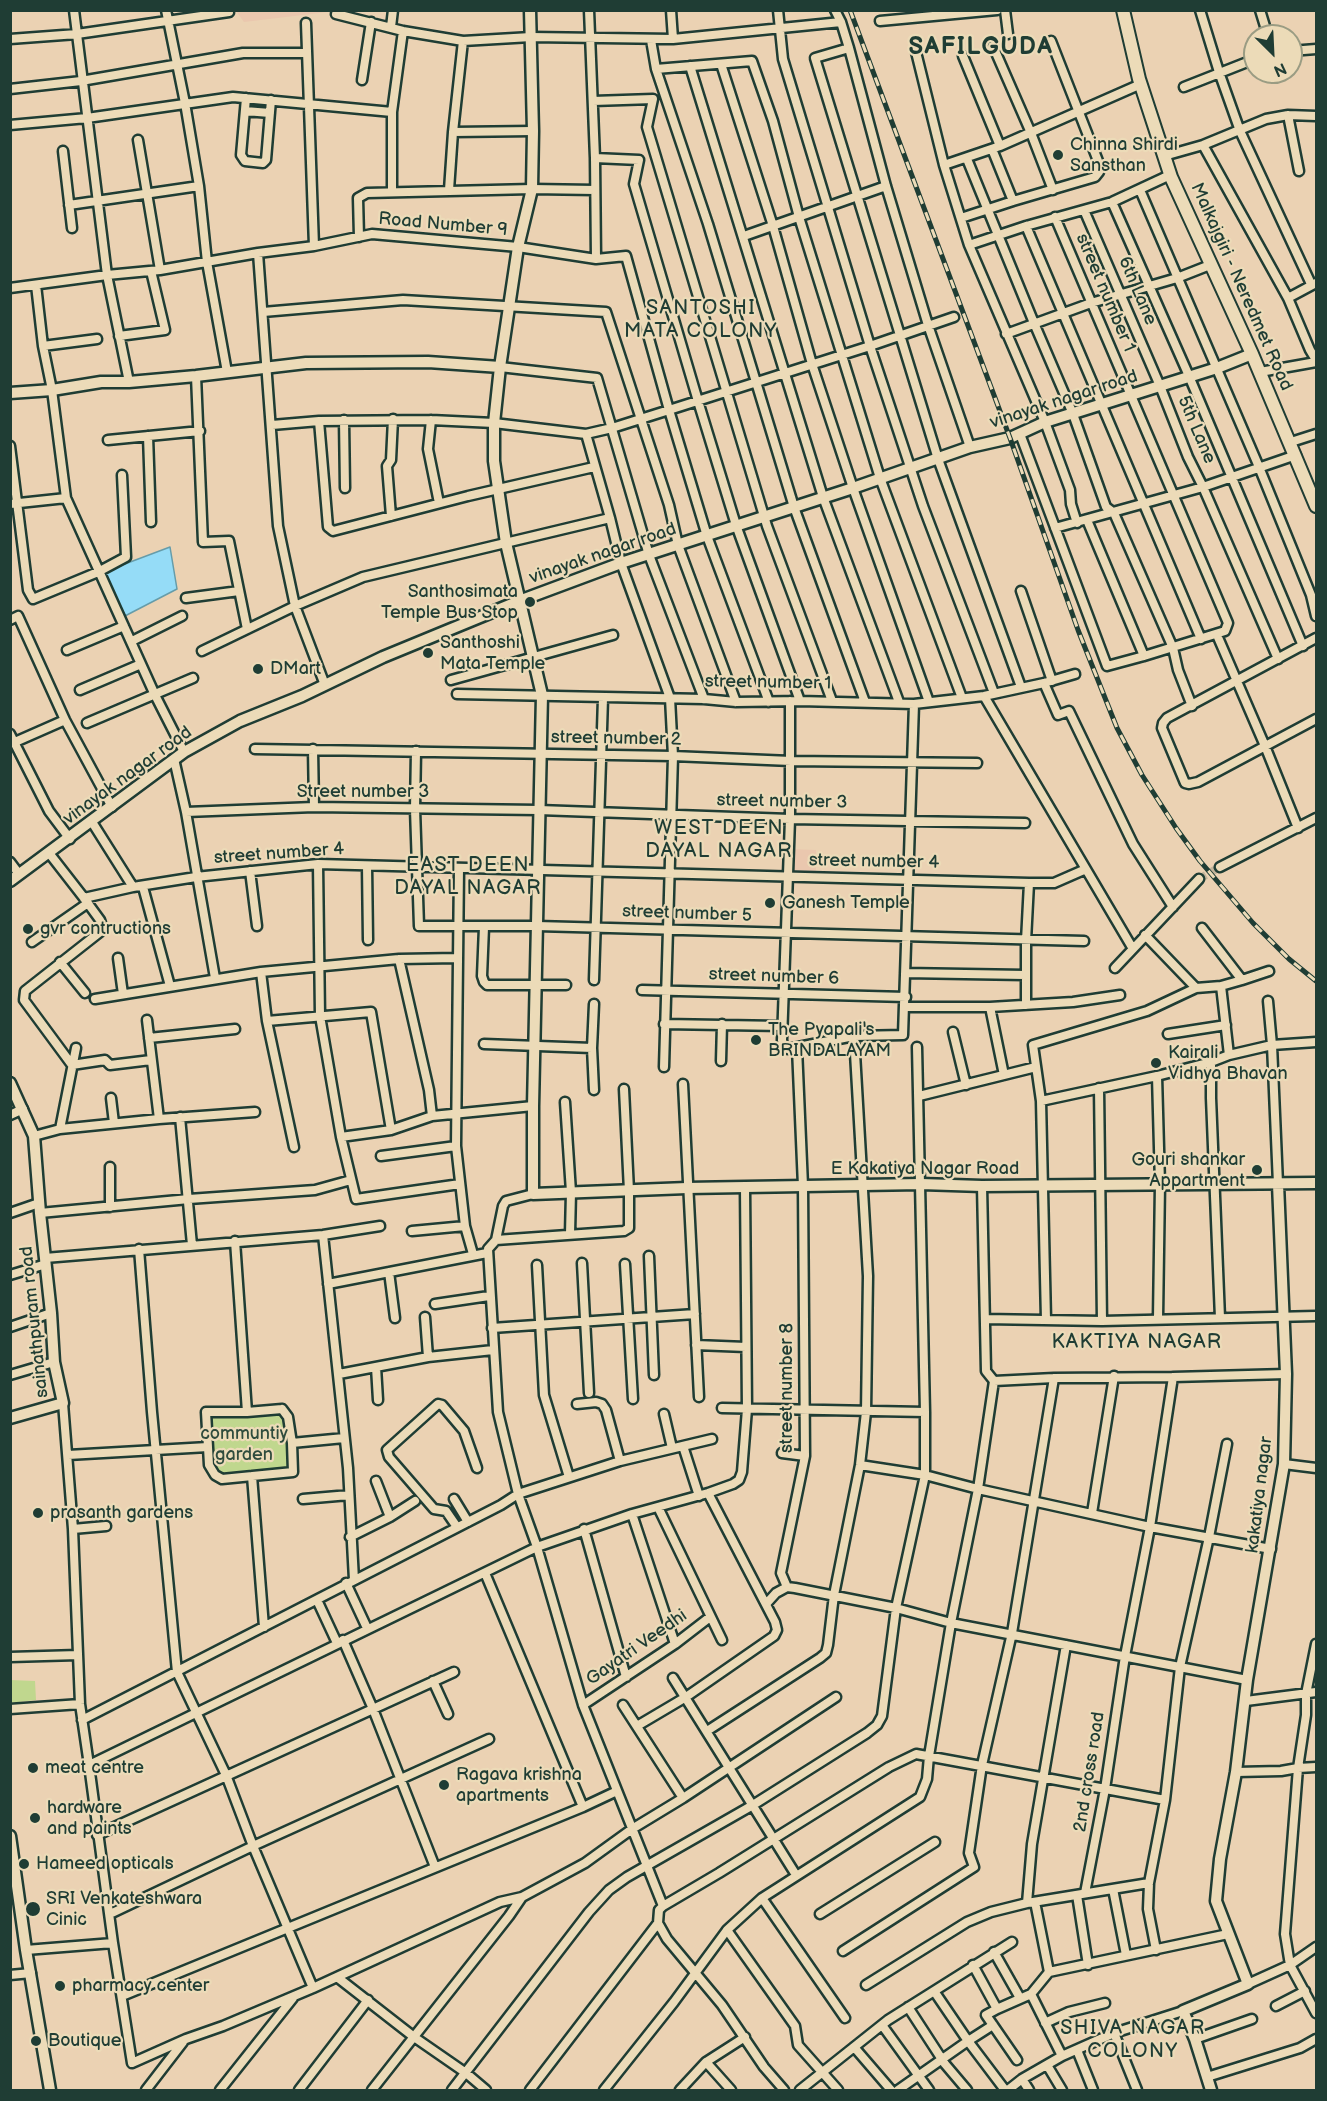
<!DOCTYPE html>
<style>
body{margin:0}
#map{position:relative;width:1327px;height:2101px;overflow:hidden;background:#ebd2b3;font-family:"Balsamiq Sans",sans-serif}
canvas{display:block}
.frame{position:absolute;inset:0;border:12px solid #1f3d34;pointer-events:none}
.north{position:absolute;left:1243px;top:24px;width:60px;height:60px;box-sizing:border-box;background:#ecdbb8;border:2px solid #9a9c83;border-radius:50%;rotate:156deg;font-size:16px;font-weight:700;line-height:24px;text-align:center;color:#1f3d34}
.north::after{content:'';display:block;margin:auto;width:21px;height:27px;background:#1f3d34;clip-path:polygon(50% 0,100% 100%,50% 72%,0 100%)}
</style>
<div id="map">
<canvas width="1327" height="2101"></canvas>
<div class="frame"></div>
<div class="north">N</div>
</div>
<script>
const g = document.querySelector('canvas').getContext('2d');
g.lineJoin = 'round';
function paint(path, color) { g.fillStyle = color; g.fill(path, 'evenodd'); }
const toPath = rows => new Path2D(rows.map(r => 'M' + r).join(''));
function stroke(path, color, width, dash) { g.strokeStyle = color; g.lineWidth = width; g.lineCap = dash ? 'butt' : 'round'; g.setLineDash(dash || []); g.stroke(path); }
function drawText(font, color, halo, rows, align = 'center') {
  g.font = font + ' "Balsamiq Sans",sans-serif'; g.lineWidth = 4.5; g.setLineDash([]); g.textBaseline = 'middle'; g.strokeStyle = halo; g.fillStyle = color; for (const [text, x, y, turn = 0] of rows) {
    g.save(); g.translate(x, y); g.rotate((+turn || 0) * Math.PI / 180); g.textAlign = isNaN(turn) ? turn : align; if (halo) g.strokeText(text, 0, 0); g.fillText(text, 0, 0); g.restore();
  }
}
paint(toPath([
 [328,11,328,12,244,22,236,11],
 [790,849,816,850,816,874,791,873]
]), '#eac7ae');
paint(toPath([
 [285,1411,293,1470,222,1479,211,1464,206,1412],
 [10,1680,35,1681,36,1700,11,1703]
]), '#c0d78e');
const water = toPath([
 [170,547,177,589,123,617,101,573,170,547]
]);
paint(water, '#95dcf7');
stroke(water, '#669ca9', 1.5);
stroke(toPath([
 [1199,879,1220,867]
]), '#c2b49a', 8, [8, 4]);
const minor = toPath([
 [74,10,107,275,129,382],
 [166,10,185,103,199,186,207,262,227,372],
 [589,10,595,158,596,259],
 [671,10,673,39],
 [778,10,783,59,870,346,923,506,994,693],
 [835,10,841,22,849,48,886,186,928,325,970,447],
 [1005,10,1008,34],
 [1200,10,1219,72,1240,131,1311,284],
 [1260,10,1268,36],
 [336,14,403,31,463,41,531,37,673,39,841,22],
 [880,21,997,10],
 [306,23,314,246],
 [391,27,393,10],
 [10,39,77,34,229,12],
 [651,40,656,69,708,224,794,507,865,702],
 [993,46,1031,133,1053,190],
 [849,48,815,58,938,459,1021,687],
 [1291,51,1316,49],
 [916,52,944,165,969,245,1045,422,1070,490,1071,504,1077,523],
 [963,56,1000,146],
 [721,64,773,226,812,364,853,488,929,702],
 [690,66,823,497,899,702],
 [656,69,752,61,773,121,799,217,880,478,962,698],
 [362,80,371,22],
 [1184,87,1255,59],
 [10,89,81,81,243,53,307,53],
 [246,98,241,155,245,161,263,163,266,160,271,100],
 [593,101,653,99,647,127,767,526,832,701],
 [245,111,270,113],
 [392,112,392,192],
 [1288,115,1299,171],
 [10,125,87,118,233,97,392,112,403,31],
 [453,132,533,131],
 [138,140,160,270],
 [1203,145,1288,298,1310,350,1316,360],
 [992,149,1013,201],
 [63,151,72,228],
 [1164,156,1203,145,1266,119,1288,115,1316,116],
 [595,158,639,160,634,184,698,401,736,525,800,701],
 [967,159,1034,323,1073,414,1106,507,1114,513,1173,648,1178,670,1192,706],
 [944,165,1000,146,1141,84],
 [449,190,453,132,463,41],
 [1140,190,1259,467,1311,595,1316,616],
 [1112,202,1189,376,1303,646],
 [69,205,199,186],
 [1084,210,1160,386,1188,457,1203,487,1278,659],
 [961,218,1013,201,1095,177,1099,172,1100,166,1051,41],
 [1026,226,1201,639],
 [744,236,886,186],
 [359,237,358,198,367,193,532,189,595,190],
 [969,245,1026,226,1112,202,1170,175],
 [258,253,278,526,295,606,325,685],
 [36,285,43,346,52,390,66,498,155,695,184,752],
 [10,288,107,275,160,270,258,253,314,246,372,234,518,247,596,259,626,256,669,410,707,536,769,702],
 [1288,298,1316,283],
 [263,312,403,300,606,312,669,505,678,545,736,702],
 [1006,334,1091,303,1177,278,1210,265],
 [119,336,165,330,151,271],
 [43,346,97,339],
 [500,367,597,378,649,555,704,699],
 [1260,372,1316,362],
 [196,376,203,542,229,541,247,629],
 [344,420,345,488],
 [431,420,428,449,439,503],
 [319,421,328,527,333,531,468,496,594,467],
 [272,425,319,421,431,420,494,423,586,434,612,428,669,410,870,346,954,317],
 [586,434,610,518,621,563,670,698,673,756,664,1067],
 [1020,434,1107,666,1144,656,1225,631,1228,623,1055,217],
 [148,436,151,522],
 [108,440,200,431],
 [1291,442,1316,434],
 [10,446,28,590,33,599,98,572,126,557,122,475],
 [10,504,66,498],
 [391,516,387,466,391,460,393,419],
 [1087,520,1144,656],
 [1055,528,1203,487,1296,455],
 [1021,591,1052,681],
 [186,598,239,591],
 [10,620,18,616,65,720,112,807],
 [1217,635,1265,746,1298,828],
 [1316,638,1167,718,1163,723,1162,728,1185,783,1189,784,1198,782,1316,719],
 [132,641,182,616],
 [67,650,124,626],
 [202,651,295,606,363,577,610,518],
 [451,680,613,635],
 [1044,683,1058,715,1069,711,1133,844,1173,907],
 [80,690,141,664],
 [457,694,704,699,736,702,800,701,914,704,984,696,1044,683,1075,674],
 [984,696,1133,949],
 [790,701,790,819,782,1040,783,1046,788,1049,854,1036,903,1035,914,704],
 [87,723,193,678],
 [10,734,49,811,70,839],
 [15,742,65,720],
 [255,749,673,756,791,761,977,763],
 [313,749,314,807],
 [416,751,415,809,419,926,537,926,1084,941],
 [174,759,186,812,215,978],
 [186,812,314,807,539,810,790,819,1025,823],
 [92,822,133,887],
 [49,853,84,898,100,920,102,926,100,932,25,991,24,1000,72,1065,105,1060,110,1065,151,1060],
 [10,862,19,874],
 [318,864,320,1016,341,1137,356,1199,460,1184],
 [367,866,368,940],
 [1220,867,1316,818],
 [459,868,456,1146,465,1226,473,1254],
 [250,871,257,926],
 [143,887,170,986],
 [84,898,133,887,196,877,318,864,1029,883,1054,883,1086,869],
 [484,927,482,976,484,982,487,985,566,985],
 [1145,935,1196,988],
 [32,942,88,903],
 [118,958,123,994],
 [399,959,429,1090,432,1116],
 [60,962,85,993],
 [1115,968,1199,879],
 [261,972,267,1021,294,1147],
 [905,973,1025,975],
 [594,980,603,698],
 [1242,980,1269,971],
 [1221,986,1229,1055],
 [642,990,906,997],
 [95,999,261,972,399,959,457,958],
 [1268,1001,1272,1045,1278,1184],
 [1026,1005,1026,941,1029,883],
 [905,1007,990,1007,1073,1002,1120,995],
 [990,1007,1004,1075],
 [147,1020,159,1119],
 [267,1021,371,1012,391,1130],
 [664,1024,782,1026],
 [953,1032,966,1085],
 [1168,1034,1226,1025],
 [149,1038,235,1029],
 [484,1044,592,1048,594,1090],
 [592,1048,594,1004],
 [721,1061,722,1024],
 [1211,1062,1211,1098,1220,1318],
 [1157,1076,1160,1184,1158,1318],
 [683,1084,699,1397],
 [1099,1088,1102,1321],
 [919,1096,1036,1067],
 [111,1098,114,1123],
 [1041,1101,1157,1076,1211,1062,1229,1055,1272,1045,1316,1042],
 [565,1102,571,1192,570,1234],
 [10,1115,23,1109],
 [180,1117,192,1245],
 [60,1129,76,1048],
 [34,1136,60,1129,159,1119,255,1112],
 [341,1137,391,1130,432,1116,533,1106],
 [381,1156,456,1146],
 [110,1167,110,1207],
 [533,1194,506,1201,503,1206,496,1240,488,1249,498,1412,518,1494,537,1547,583,1705,663,1906],
 [10,1213,39,1203],
 [40,1213,189,1199,315,1190,351,1180],
 [412,1231,465,1226],
 [323,1235,348,1468,354,1580],
 [496,1240,624,1231,629,1228,629,1191,624,1089],
 [235,1241,247,1412],
 [139,1249,152,1412,177,1672,226,1775,253,1846,313,1988],
 [649,1256,654,1375],
 [45,1258,323,1235,380,1226],
 [582,1263,589,1393],
 [625,1264,633,1399],
 [537,1265,544,1395,569,1477],
 [389,1272,395,1318],
 [10,1275,46,1264],
 [328,1284,487,1253],
 [435,1304,489,1296],
 [425,1317,428,1357],
 [985,1319,1102,1321,1316,1316],
 [1046,1320,1041,1101,1033,1045,1147,1011,1196,988,1221,986,1242,980,1202,928],
 [10,1327,51,1313],
 [492,1328,695,1314],
 [696,1345,746,1347],
 [376,1367,378,1400],
 [339,1374,428,1357,493,1350],
 [10,1375,54,1362],
 [994,1381,1054,1378,1173,1377,1286,1374],
 [63,1403,73,1529,80,1704,89,1765],
 [577,1404,596,1402,602,1404,606,1410,620,1461],
 [722,1408,925,1412],
 [282,1409,288,1417,292,1443,293,1472,222,1479,215,1475,209,1465,206,1412,247,1412,282,1409],
 [664,1414,672,1448],
 [292,1443,344,1438],
 [683,1446,699,1496],
 [782,1453,805,1456],
 [68,1455,208,1447],
 [1284,1464,1316,1468],
 [860,1465,925,1475,978,1489,1150,1527,1271,1549],
 [252,1476,264,1627],
 [376,1481,390,1517],
 [303,1499,349,1495],
 [454,1499,468,1522],
 [658,1507,722,1640],
 [1092,1513,1114,1376],
 [632,1514,675,1644],
 [457,1527,446,1511,434,1509,389,1457,387,1450,438,1404,442,1405,464,1431,477,1468],
 [73,1529,106,1526],
 [584,1529,626,1677],
 [350,1537,390,1517,415,1501],
 [346,1583,367,1628],
 [787,1587,781,1573,805,1456,803,1186,797,1048],
 [317,1600,337,1643],
 [766,1604,776,1593,787,1587,795,1588,896,1608,951,1623,1247,1680],
 [343,1640,373,1709,435,1867],
 [1316,1644,1306,1694,1306,1715,1298,1768,1285,1934,1290,1965,1316,2013],
 [10,1657,78,1655],
 [673,1678,796,1875],
 [433,1681,448,1714],
 [1246,1701,1316,1692],
 [583,1705,675,1644,710,1617],
 [623,1705,683,1798],
 [10,1709,80,1704],
 [82,1720,501,1505,518,1494,620,1461,712,1439],
 [637,1726,686,1697,774,1636,777,1630,775,1622,708,1493],
 [707,1731,820,1658,826,1653,828,1645,834,1595,860,1465,866,1412,868,1276,854,1036],
 [1236,1772,1281,1771,1298,1768,1316,1767],
 [583,1807,617,1791],
 [97,1835,454,1672],
 [1113,1889,1126,1955],
 [1085,1893,1105,1789,1125,1656,1150,1527,1173,1377],
 [1077,1895,1088,1965],
 [762,1898,845,2018],
 [1035,1902,1049,1972],
 [1027,1903,1032,1844,1066,1645],
 [110,1914,253,1846,489,1739],
 [820,1914,935,1842],
 [727,1930,795,2026,798,2045,838,2090],
 [113,1943,132,2063,186,2039,223,2026,313,1988,500,1902,522,1897,585,1863,632,1829,683,1798,836,1697],
 [26,1950,113,1943,89,1765,537,1547,632,1514,708,1493,733,1484,739,1480,742,1472,747,1409,745,1188],
 [1156,1950,1148,1909,1149,1883,1165,1800,1180,1667,1209,1537,1227,1444],
 [843,1951,974,1867,969,1853,982,1765,1012,1633,1054,1378],
 [994,1952,1020,1998],
 [973,1965,997,2009,1031,1994,1049,1972,1228,1934],
 [10,1975,31,1973],
 [337,1977,414,2037,466,2073,486,2090],
 [1248,1984,1290,1965,1316,1947],
 [866,1985,967,1922,991,1912,1027,1903,1149,1883],
 [934,1991,968,2041,1005,2090],
 [1031,1994,1062,2056],
 [122,1996,583,1807,485,1573],
 [1276,2006,1305,1991],
 [908,2007,945,2064,967,2090],
 [997,2009,986,2015,1017,2060],
 [1045,2023,1069,2012,1105,2003],
 [882,2025,929,2090],
 [1114,2033,1137,2090],
 [1195,2039,1252,2019],
 [854,2047,891,2090],
 [1077,2050,1093,2090],
 [706,2062,731,2090],
 [1047,2065,1062,2090],
 [1207,2077,1300,2048,1316,2039],
 [1022,2079,1029,2090],
 [146,2090,183,2042],
 [220,2090,293,1998],
 [299,2090,368,2000],
 [372,2090,509,1916,522,1897],
 [452,2090,589,1912,609,1890,627,1877,753,1805,867,1733,877,1725,882,1716,896,1608,925,1475,925,1412,917,1047],
 [530,2090,658,1923],
 [604,2090,674,2002,727,1930,762,1898,920,1797,927,1779,929,1756,951,1623,978,1489,994,1381,986,1371,982,1186],
 [680,2090,706,2062,745,2037],
 [784,2090,764,2067,722,2005,667,1939,658,1923,659,1910,663,1906,719,1873,889,1767,916,1754,1165,1800],
 [800,2090,888,2020,1012,1942],
 [898,2090,968,2041,993,2025],
 [1008,2090,1022,2079,1062,2056,1114,2033,1183,2011]
]);
const tertiary = toPath([
 [530,10,533,131,532,189,518,247,500,367,494,423,494,461,506,543,542,695,533,1106,533,1194,687,1188,921,1184,982,1186,1316,1183],
 [10,393,52,390,101,382,129,382,196,376,306,363,428,362,500,367],
 [10,881,184,752,240,721,302,696,383,657,519,601,621,563,853,488,970,447,1010,438,1045,422,1217,368,1252,354],
 [10,1083,34,1136,40,1213,51,1313,54,1362,63,1403,10,1418],
 [10,1836,26,1950,50,2090],
 [1211,2090,1195,2039,1183,2011,1248,1984,1216,1901,1220,1859,1236,1772,1247,1680,1284,1464,1286,1374,1278,1184]
]);
const secondary = toPath([
 [1123,10,1139,79,1171,177,1252,354,1316,506]
]);
stroke(minor, '#1f3d34', 13);
stroke(tertiary, '#1f3d34', 15);
stroke(secondary, '#1f3d34', 16);
stroke(minor, '#ecdbb8', 8);
stroke(tertiary, '#ecdbb8', 10);
stroke(secondary, '#ecdbb8', 12);
const rail = toPath([
 [850,10,1010,438,1078,630,1117,728,1142,775,1176,828,1200,861,1253,923,1289,959,1316,981]
]);
stroke(rail, '#1f3d34', 5);
stroke(rail, '#ecdbb8', 3, [9]);
for (const [x, y, r, color] of [
 [1058,155,6,"#1f3d34"],
 [530,602,6,"#1f3d34"],
 [428,653,6,"#1f3d34"],
 [258,669,6,"#1f3d34"],
 [770,903,6,"#1f3d34"],
 [28,929,6,"#1f3d34"],
 [756,1040,6,"#1f3d34"],
 [1156,1063,6,"#1f3d34"],
 [1257,1170,6,"#1f3d34"],
 [38,1513,6,"#1f3d34"],
 [33,1768,6,"#1f3d34"],
 [444,1785,6,"#1f3d34"],
 [35,1818,6,"#1f3d34"],
 [24,1864,6,"#1f3d34"],
 [33,1909,8,"#1f3d34"],
 [60,1986,6,"#1f3d34"],
 [36,2041,6,"#1f3d34"]
]) { const dot = new Path2D(); dot.arc(x, y, r, 0, 2 * Math.PI); g.fillStyle = color; g.fill(dot); stroke(dot, '#ecdbb8', 2); }
drawText('18px', '#1f3d34', '#ecdbb8', [
 ["Chinna Shirdi",1070,145],
 ["Sansthan",1070,166],
 ["Santhosimata",518,592,"right"],
 ["Temple Bus Stop",518,613,"right"],
 ["Santhoshi",440,643],
 ["Mata Temple",440,664],
 ["DMart",270,669],
 ["Ganesh Temple",782,903],
 ["gvr contructions",40,929],
 ["The Pyapali's",768,1030],
 ["BRINDALAYAM",768,1051],
 ["Kairali",1168,1053],
 ["Vidhya Bhavan",1168,1074],
 ["Gouri shankar",1245,1160,"right"],
 ["Appartment",1245,1181,"right"],
 ["prasanth gardens",50,1513],
 ["meat centre",45,1768],
 ["Ragava krishna",456,1775],
 ["apartments",456,1796],
 ["hardware",47,1808],
 ["and paints",47,1829],
 ["Hameed opticals",36,1864],
 ["SRI Venkateshwara",46,1899],
 ["Cinic",46,1920],
 ["pharmacy center",72,1986],
 ["Boutique",48,2041]
], 'left');
drawText('18px', '#1f3d34', '#ecdbb8', [
 ["Road Number 9",443,225,5],
 ["Malkajgiri - Neredmet Road",1241,287,66],
 ["6th Lane",1137,291,67],
 ["street number 1",1105,293,67],
 ["vinayak nagar road",1064,400,-18],
 ["5th Lane",1196,430,67],
 ["vinayak nagar road",603,554,-19],
 ["street number 1",768,683,1],
 ["street number 2",616,739,1],
 ["vinayak nagar road",128,776,-36],
 ["Street number 3",363,792],
 ["street number 3",782,802,1],
 ["street number 4",279,854,-4],
 ["street number 4",874,862,1],
 ["street number 5",687,914,2],
 ["street number 6",774,977,2],
 ["E Kakatiya Nagar Road",925,1169],
 ["sainathpuram road",35,1322,-96],
 ["street number 8",787,1388,-90],
 ["kakatiya nagar",1260,1495,-83],
 ["Gayatri Veedhi",637,1648,-35],
 ["2nd cross road",1090,1772,-81]
]);
drawText('18px', '#2f4c3d', '#ecdbb8', [
 ["communtiy",244,1434],
 ["garden",244,1455]
]);
g.letterSpacing = '1.5px';
drawText('20px', '#1f3d34', '#ecdbb8', [
 ["SANTOSHI",701,309],
 ["MATA COLONY",701,332],
 ["WEST DEEN",719,829],
 ["DAYAL NAGAR",719,852],
 ["EAST DEEN",468,866],
 ["DAYAL NAGAR",468,889],
 ["KAKTIYA NAGAR",1137,1343],
 ["SHIVA NAGAR",1133,2029],
 ["COLONY",1133,2052]
]);
g.letterSpacing = '0px';
g.letterSpacing = '1.5px';
drawText('bold 24px', '#1f3d34', '#ecdbb8', [
 ["SAFILGUDA",981,48]
]);
g.letterSpacing = '0px';
</script>
